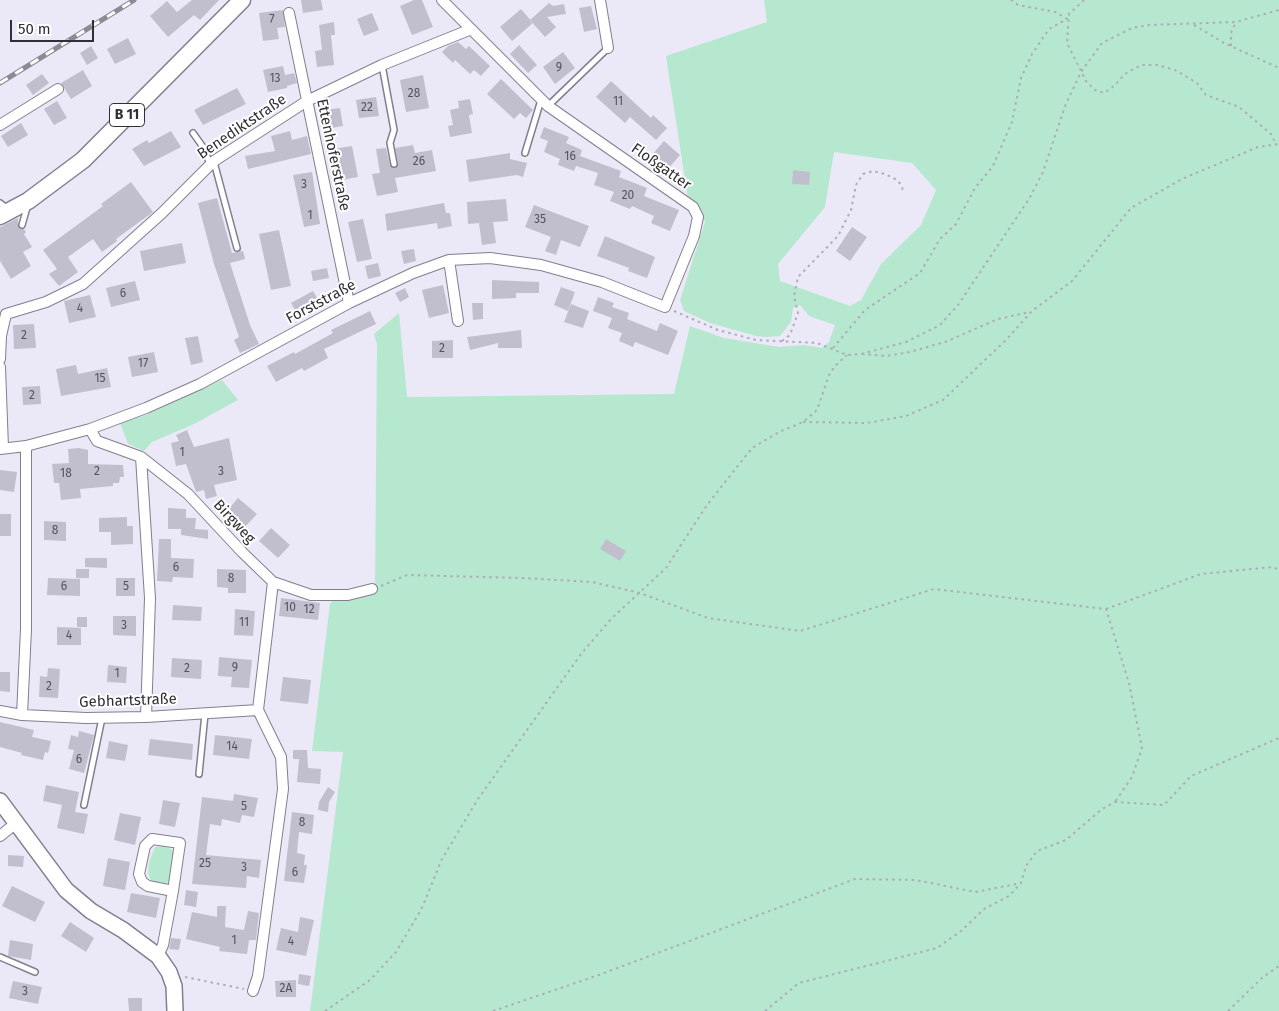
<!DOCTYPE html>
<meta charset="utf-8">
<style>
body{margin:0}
#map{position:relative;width:1279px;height:1011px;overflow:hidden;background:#ebe9f8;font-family:"Fira Sans",sans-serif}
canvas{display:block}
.scale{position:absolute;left:10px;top:20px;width:84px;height:22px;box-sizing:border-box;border:2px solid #302f35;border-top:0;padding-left:6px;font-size:15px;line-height:18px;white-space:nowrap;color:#302f35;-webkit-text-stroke:4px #fff;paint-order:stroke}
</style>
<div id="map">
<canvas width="1279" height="1011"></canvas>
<div class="scale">50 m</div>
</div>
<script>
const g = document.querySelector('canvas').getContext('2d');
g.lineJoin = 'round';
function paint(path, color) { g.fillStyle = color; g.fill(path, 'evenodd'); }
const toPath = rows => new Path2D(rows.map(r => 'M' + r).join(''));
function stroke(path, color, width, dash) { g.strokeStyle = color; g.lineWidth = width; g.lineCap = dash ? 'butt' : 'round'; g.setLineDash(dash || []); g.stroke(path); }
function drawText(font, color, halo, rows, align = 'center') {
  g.font = font + ' "Fira Sans",sans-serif'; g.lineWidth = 4; g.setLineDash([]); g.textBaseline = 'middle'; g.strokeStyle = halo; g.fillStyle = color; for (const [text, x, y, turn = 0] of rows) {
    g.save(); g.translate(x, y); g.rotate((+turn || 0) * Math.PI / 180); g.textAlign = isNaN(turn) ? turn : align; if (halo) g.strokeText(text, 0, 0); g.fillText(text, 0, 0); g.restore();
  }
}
paint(toPath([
 [764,0,1279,0,1279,1011,310,1011,343,752,312,751,330,604,332,601,375,591,377,344,374,334,399,313,407,397,674,394,690,326,724,338,779,347,804,345,822,348,829,342,835,325,809,316,800,305,793,308,791,322,780,336,767,337,756,336,710,323,684,311,680,300,705,222,701,209,688,199,666,56,767,22],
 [834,152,912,163,936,190,921,225,881,264,861,300,850,306,780,281,778,264,825,207],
 [222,380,238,400,194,424,152,442,144,451,128,444,120,423,146,415],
 [163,846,171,849,175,855,172,878,168,883,160,885,151,881,148,873,149,862,155,847]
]), '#b6e8cf');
paint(toPath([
 [192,0,219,0,200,20,194,15,168,37,150,16,167,1,177,12],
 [301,0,321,0,323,10,303,13],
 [414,0,422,0,433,27,412,35,400,6],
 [549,3,553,6,564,4,566,14,547,17,556,27,545,37,530,20],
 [591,6,597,29,584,32,579,8],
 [521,9,533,23,512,41,500,27],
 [283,10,285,27,277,28,279,39,263,41,259,13],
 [372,13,379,30,364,36,357,19],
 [334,22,335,35,331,35,334,65,317,67,315,51,322,50,319,25],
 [128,38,136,54,115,64,107,49],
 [458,42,466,49,469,46,490,66,481,76,474,70,470,74,455,60,453,63,442,52,448,46],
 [519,45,537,65,528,73,510,54],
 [91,46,98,58,87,65,80,53],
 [563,52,575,68,555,84,543,67],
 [283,66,285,75,294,73,297,83,287,86,287,88,268,92,263,70],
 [83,70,92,86,71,99,61,83],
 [42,74,49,83,33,95,26,85],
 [423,75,429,108,406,112,400,80],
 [501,79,533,110,526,118,520,113,514,119,487,94],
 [611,81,651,118,653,115,667,128,656,140,630,117,625,123,596,97],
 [237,88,246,104,203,125,194,110],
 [376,97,379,116,359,118,356,100],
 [470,99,473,114,469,115,472,133,450,137,448,126,453,125,450,110,459,108,458,101],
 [57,101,67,118,54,125,44,109],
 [340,108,343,126,326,129,324,110],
 [21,123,28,135,8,147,1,136],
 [544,127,569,137,566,143,582,150,580,156,621,171,619,177,647,188,644,196,679,210,670,231,651,223,654,216,632,206,630,209,610,201,614,192,594,185,598,173,576,166,574,171,558,165,560,159,544,152,548,141,540,138],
 [171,131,181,147,144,166,132,149,147,140,149,143],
 [290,131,292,140,307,136,311,154,248,169,245,156,275,151,271,136],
 [664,141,680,155,667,170,651,156],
 [413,145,415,153,432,150,436,171,395,178,398,192,377,196,372,174,380,173,376,149,386,148,390,165,394,168,398,164,395,148],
 [352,146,358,177,342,180,340,170,331,172,327,150],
 [510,153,510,159,527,163,523,177,517,175,469,182,466,160],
 [793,170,810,172,809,185,792,184],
 [312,172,320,224,304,227,293,175],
 [131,182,153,212,116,239,117,241,102,252,93,239,68,257,78,272,59,286,49,274,57,269,43,250,103,206,101,204],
 [348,193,350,202,340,204,338,195],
 [217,198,232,253,243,251,245,259,230,263,250,325,259,344,240,353,234,340,239,337,214,264,198,203],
 [506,199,508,221,493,222,496,243,482,245,479,223,468,224,467,202],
 [444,203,446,213,450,213,452,226,438,229,437,223,387,231,385,214],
 [534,205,589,226,580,247,561,240,556,255,545,251,551,237,525,227],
 [18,218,18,227,24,229,26,232,24,234,32,247,23,252,31,266,11,279,0,261,0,227],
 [363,219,372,259,357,262,348,222],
 [852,227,867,237,850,261,836,251],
 [279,230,291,286,271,290,259,234],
 [605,236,655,257,647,278,628,271,629,268,597,256],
 [182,243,186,263,144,271,140,251],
 [414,249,416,261,404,264,401,251],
 [378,263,381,276,368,279,365,266],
 [327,268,329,278,313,281,311,271],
 [492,280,539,282,539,293,516,293,516,298,492,299],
 [135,281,140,300,111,307,106,288],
 [443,285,449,313,429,318,422,290],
 [561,287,575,292,568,311,554,305],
 [405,288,409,297,400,302,395,293],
 [313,291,320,303,298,315,291,303],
 [90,295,96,317,69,323,64,301],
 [598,297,614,303,612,307,629,313,627,319,657,331,660,323,678,331,668,355,635,342,633,347,619,341,622,333,608,328,612,318,593,311],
 [472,303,483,303,483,319,473,320],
 [571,304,589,311,583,328,564,322],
 [370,311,376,324,324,349,328,358,304,371,302,368,276,382,267,366,294,352,295,354,333,333,331,330],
 [34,324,36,348,14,349,13,325],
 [521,330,522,348,498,348,498,343,470,350,467,337],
 [198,336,203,362,191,365,185,338],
 [453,340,453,358,432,358,432,341],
 [154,352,158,372,132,377,128,357],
 [76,365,78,374,107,368,111,387,61,396,56,369],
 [40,386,41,404,23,405,22,387],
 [187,430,194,447,229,438,237,480,214,485,217,496,206,499,204,490,196,492,186,464,176,466,171,443,179,441,176,435],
 [79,448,88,450,88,464,123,465,124,477,120,477,119,483,113,483,113,486,80,489,81,498,61,500,59,483,54,483,52,464,69,463,68,449],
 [0,470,17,472,14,492,0,490],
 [238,498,257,514,243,529,225,513],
 [168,508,186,509,186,518,196,518,195,529,208,530,208,539,181,535,181,529,168,529],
 [0,514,11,514,11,536,0,536],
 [127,517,127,526,133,526,133,544,111,545,111,532,99,532,99,518],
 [44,521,66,522,66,541,44,540],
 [271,528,290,545,278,558,259,541],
 [159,539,171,539,171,558,194,559,193,578,173,577,172,582,157,581],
 [606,539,626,551,620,561,600,549],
 [85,558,107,558,107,568,85,567],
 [76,569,89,569,89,578,76,578],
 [217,569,246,570,246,593,228,593,228,588,217,587],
 [48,578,80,579,80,596,47,595],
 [116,578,135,578,135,596,116,596],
 [281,598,320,603,318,620,279,616],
 [173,605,202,607,201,621,172,620],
 [235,609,255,611,253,636,234,635],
 [113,616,136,616,136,636,113,635],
 [77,617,87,617,87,627,77,627],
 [57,627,81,628,81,645,57,645],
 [219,657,252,660,249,688,231,687,232,677,218,676],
 [172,658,202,660,201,679,171,677],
 [108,665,127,667,126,683,107,682],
 [48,668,60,669,58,698,39,697,40,676,47,677],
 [0,672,10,672,10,692,0,691],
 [283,677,311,680,308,704,280,701],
 [0,722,34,730,32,737,51,741,48,753,45,752,43,760,21,755,22,753,0,747],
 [79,731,94,735,84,773,69,769,74,750,68,749,71,735,78,737],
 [215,735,252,739,249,759,213,755],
 [150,739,193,744,192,760,148,755],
 [109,741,128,745,125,761,106,758],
 [293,750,307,750,308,768,321,769,320,784,297,782,299,759,293,759],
 [46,785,79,792,75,812,88,814,84,834,57,828,62,805,43,801],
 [328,787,335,792,329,802,328,812,318,810,319,802],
 [234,794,258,798,254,817,242,815,240,823,222,819,221,826,210,824,206,855,261,860,259,878,247,876,246,888,192,884,202,797,233,801],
 [163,800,180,803,175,827,159,824],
 [292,812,314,815,312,834,299,832,297,853,305,855,304,865,307,865,304,883,284,881],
 [120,813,141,817,135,845,114,840],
 [8,855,24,856,23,867,8,866],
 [108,858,130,862,125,890,103,886],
 [12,886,45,902,35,922,2,906],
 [186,890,198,892,196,907,184,905],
 [131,893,160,898,156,918,127,912],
 [217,906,226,906,225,927,244,930,248,911,259,913,256,940,249,940,247,954,219,951,220,947,186,939,192,912,217,917],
 [300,917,314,920,306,956,276,950,281,928,298,932],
 [70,922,94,938,86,952,61,936],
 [171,938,181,939,179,950,169,949],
 [10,940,33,944,31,960,8,956],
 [299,974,311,976,309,986,298,984],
 [296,980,296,997,276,997,275,981],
 [13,981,42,987,38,1004,9,998],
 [128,998,142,998,142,1011,129,1011]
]), '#c1bfce');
const service = toPath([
 [382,65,394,130,390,143,394,164],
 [548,106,608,48],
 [193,133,203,147,210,164],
 [525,153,541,100],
 [214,162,237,248],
 [0,203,8,209],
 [22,225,28,204],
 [199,774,205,714],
 [84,805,102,718],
 [0,957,35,972]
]);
const minor = toPath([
 [600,0,608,48],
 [289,13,349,303],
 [0,125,58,89],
 [449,260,458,321],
 [0,359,1,336,6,314,46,302,83,284,162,213,214,161,307,101,382,65,469,30],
 [0,367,3,448],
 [90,429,97,441,141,457,188,494,242,552,273,582,311,595,348,595,372,589],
 [0,449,26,446,90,429,146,408,200,384,349,303,413,273,449,260,490,258,541,265,602,282,665,307,694,236,698,217,693,207,548,106,442,0],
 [141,457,150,598,146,717],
 [0,711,22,715,86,718,146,717,258,710],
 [22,715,26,629,26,446],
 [0,836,16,823],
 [158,956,163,945,173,891,180,843,152,839,145,846,139,874,142,882,148,886,173,891],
 [253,991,258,976,283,789,281,757,258,710,273,582]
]);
const secondary = toPath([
 [0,801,66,890,91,911,123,930,158,956,169,972,174,986,175,1011]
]);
const primary = toPath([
 [0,216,28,201,83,160,242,0]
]);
stroke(service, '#817f8d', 8);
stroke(minor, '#817f8d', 12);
stroke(secondary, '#817f8d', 18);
stroke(primary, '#817f8d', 19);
stroke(toPath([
 [1084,0,1069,14,1067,43,1086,81,1095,90,1104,93,1114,86,1125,74,1141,65,1157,65,1175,70,1197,83,1206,95,1239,107,1271,134,1276,144],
 [1194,25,1224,43,1279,68],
 [1231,46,1231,33,1236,22],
 [674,311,718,330,756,340,817,343,847,355,861,354,906,342,940,325,958,305,1029,199,1043,172,1065,106,1081,72,1102,43,1132,28,1149,25,1236,22,1279,10],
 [782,341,790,335,798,313,794,296,798,277,838,236,851,210,856,185,863,174,873,171,885,174,897,180,902,186,903,193],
 [833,348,865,310,920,273,940,239,956,224,975,188,993,166,1012,122,1021,78,1032,54,1049,29,1067,19,1055,12,1018,5,1011,0],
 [862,354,886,356,910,352,945,342,998,319,1030,312],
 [803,422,867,423,906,416,943,400,1005,341,1032,311,1072,281,1131,208,1182,179,1258,147,1279,144],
 [381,586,407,575,522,578,592,582,640,593,708,618,800,631,934,589,1106,609,1129,683,1142,748,1132,777,1115,802],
 [1106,609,1201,574,1273,567,1279,570],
 [185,977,244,989],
 [325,1011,370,980,396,952,421,910,442,859,478,799,581,654,611,619,666,568,707,505,752,448,779,432,803,422,817,410,829,375,835,366,847,355],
 [493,1011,596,976,855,879,916,880,975,892,1021,883],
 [765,1011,799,983,937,948,961,931,984,909,1009,896,1021,883,1026,866,1037,851,1066,840,1102,809,1115,802,1164,805,1191,776,1279,738],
 [1228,1011,1262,978,1279,966]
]), '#adacb8', 2, [2.5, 4]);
stroke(service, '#fff', 5);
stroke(minor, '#fff', 10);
stroke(secondary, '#fff', 15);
stroke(primary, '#fff', 16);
const rail = toPath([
 [0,83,134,0]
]);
stroke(rail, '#8c8b95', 5);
stroke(rail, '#fff', 3, [9]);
drawText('12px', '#54535b', null, [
 ["7",272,20],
 ["9",559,68],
 ["13",275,79],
 ["28",414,94],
 ["11",618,102],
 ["22",367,108],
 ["16",570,157],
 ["26",419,162],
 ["3",304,185],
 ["20",628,196],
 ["1",310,216],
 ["35",540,220],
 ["6",123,294],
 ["4",80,309],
 ["2",24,336],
 ["2",442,349],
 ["17",143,364],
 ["15",100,379],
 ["2",32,396],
 ["1",182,453],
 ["2",97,472],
 ["3",221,472],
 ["18",66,474],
 ["8",55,531],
 ["6",176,568],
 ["8",231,579],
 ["6",64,587],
 ["5",126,587],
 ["10",290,608],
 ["12",309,610],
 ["11",244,623],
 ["3",124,626],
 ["4",69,636],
 ["9",235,668],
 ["2",187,669],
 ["1",117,674],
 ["2",49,687],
 ["14",232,747],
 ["6",79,760],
 ["5",244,807],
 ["8",302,823],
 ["25",205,864],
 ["3",244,868],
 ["6",295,873],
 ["1",234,941],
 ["4",291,942],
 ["2A",286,989],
 ["3",25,992]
]);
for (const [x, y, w] of [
 [127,115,35]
]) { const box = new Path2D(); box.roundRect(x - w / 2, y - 11.5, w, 23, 4); g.fillStyle = '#fff'; g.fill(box); stroke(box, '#302f35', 1); }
drawText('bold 14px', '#302f35', null, [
 ["B 11",127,115]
]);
drawText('15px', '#302f35', '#fff', [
 ["Benediktstraße",242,127,-34],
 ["Ettenhoferstraße",333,155,78],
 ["Floßgatter",661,167,35],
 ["Forststraße",321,302,-28],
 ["Birgweg",234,522,47],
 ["Gebhartstraße",128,701,-2]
]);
</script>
